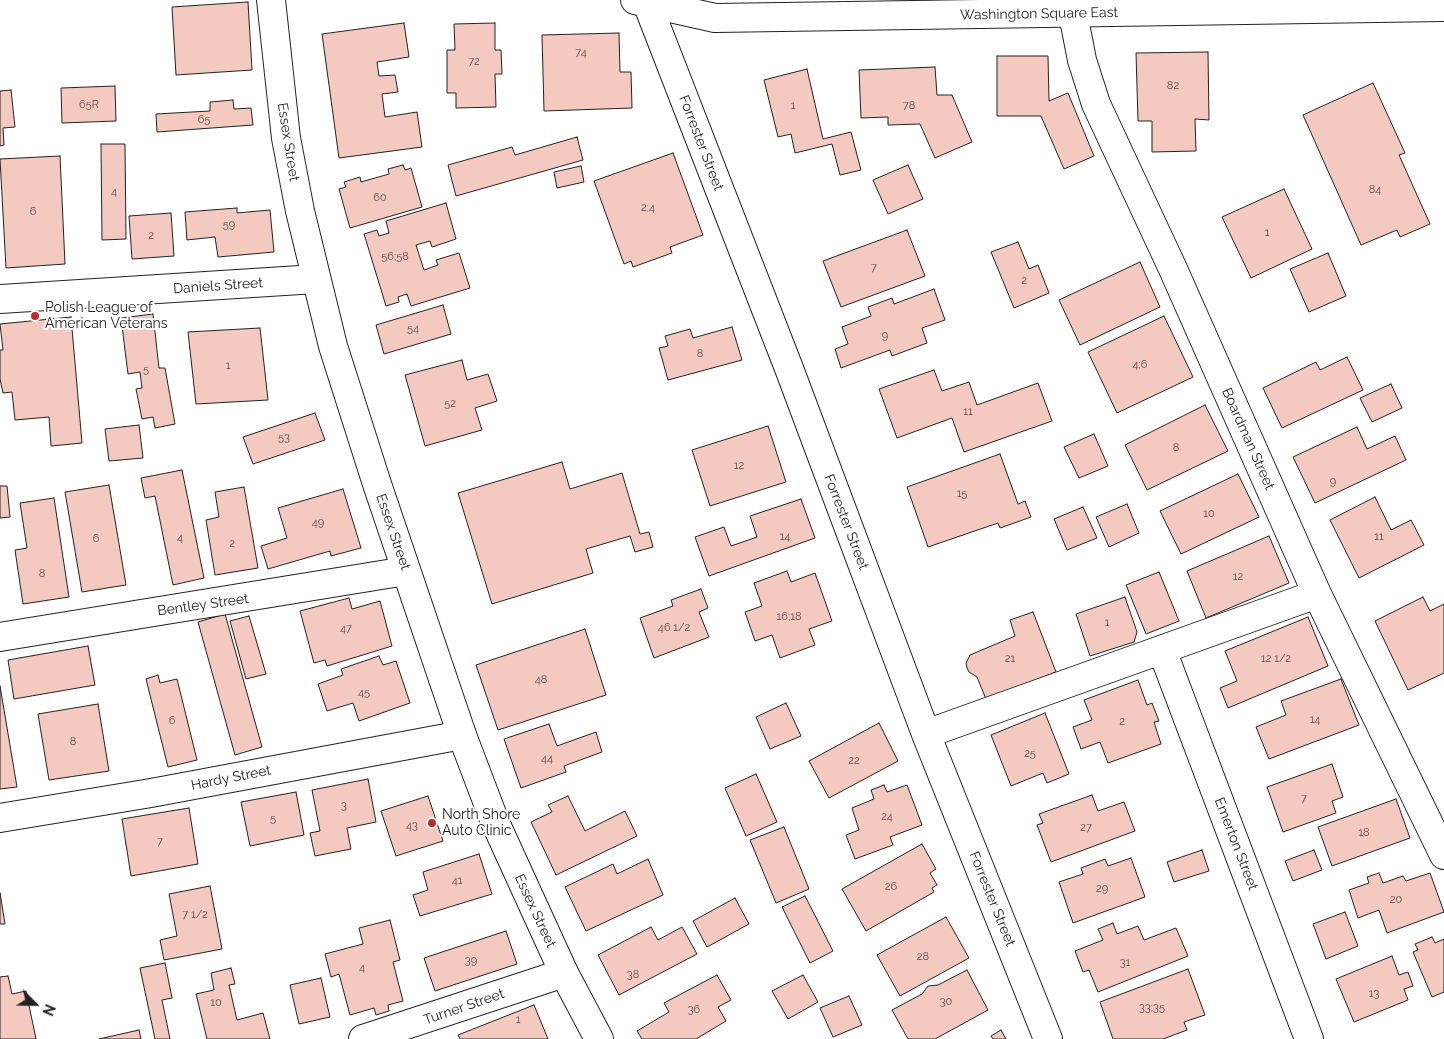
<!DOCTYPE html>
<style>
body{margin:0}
#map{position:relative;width:1444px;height:1039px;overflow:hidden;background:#fff;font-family:Raleway,sans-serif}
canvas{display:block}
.north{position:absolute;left:10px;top:979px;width:50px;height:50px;-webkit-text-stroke:4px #fff;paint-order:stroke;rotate:113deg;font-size:14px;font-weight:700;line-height:20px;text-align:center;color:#222}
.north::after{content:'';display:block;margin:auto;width:18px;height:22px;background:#222;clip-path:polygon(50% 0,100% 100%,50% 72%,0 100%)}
</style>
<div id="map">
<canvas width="1444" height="1039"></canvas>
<div class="north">N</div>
</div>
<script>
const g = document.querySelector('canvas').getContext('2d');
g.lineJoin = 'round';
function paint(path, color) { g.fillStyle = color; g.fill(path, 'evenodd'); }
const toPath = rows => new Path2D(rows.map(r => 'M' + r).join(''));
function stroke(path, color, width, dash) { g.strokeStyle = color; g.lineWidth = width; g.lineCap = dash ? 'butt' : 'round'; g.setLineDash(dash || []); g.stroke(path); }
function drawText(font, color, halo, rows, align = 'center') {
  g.font = font + ' Raleway,sans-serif'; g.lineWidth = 4; g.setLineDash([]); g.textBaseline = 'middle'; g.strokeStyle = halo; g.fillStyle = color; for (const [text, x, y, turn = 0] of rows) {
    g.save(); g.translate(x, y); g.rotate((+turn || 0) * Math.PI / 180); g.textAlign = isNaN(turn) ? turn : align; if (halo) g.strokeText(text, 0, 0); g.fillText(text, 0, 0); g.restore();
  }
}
const building = toPath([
 [248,2,252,70,176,75,172,7,248,2],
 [404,23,409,57,377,62,379,76,395,75,398,92,382,94,385,117,417,112,422,147,339,158,322,34,404,23],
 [495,23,495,50,501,50,502,74,495,74,496,107,456,108,456,93,447,93,447,50,455,50,454,24,495,23],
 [619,33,620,72,631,72,632,108,544,111,542,35,619,33],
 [1208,52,1209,120,1195,119,1196,151,1152,152,1152,121,1138,121,1136,53,1208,52],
 [997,56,1048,56,1049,101,1068,93,1094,156,1064,169,1041,116,997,116,997,56],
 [935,67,937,95,952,95,972,142,935,158,920,124,888,125,888,117,861,118,859,70,935,67],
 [807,69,823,139,851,132,861,170,840,175,832,144,795,153,791,134,778,137,764,80,807,69],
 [1373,83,1405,153,1399,155,1430,224,1400,237,1397,230,1361,245,1303,115,1373,83],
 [115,86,116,121,62,123,61,88,115,86],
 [11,90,15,127,3,128,4,145,0,146,0,91,11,90],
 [233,100,234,109,251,108,253,125,157,132,156,114,210,111,210,102,233,100],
 [577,137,583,160,456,196,448,165,512,147,515,155,577,137],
 [101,144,125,144,126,239,102,240,101,144],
 [673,153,703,235,670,247,672,253,633,267,631,261,624,264,594,181,673,153],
 [60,156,65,264,6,268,0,159,60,156],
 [403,165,405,170,411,168,422,207,350,228,339,189,346,187,344,182,360,177,361,182,389,174,388,169,403,165],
 [908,165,923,199,888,214,873,180,908,165],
 [581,166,584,182,557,188,554,172,581,166],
 [1284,189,1312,249,1251,278,1222,217,1284,189],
 [446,203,456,239,432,247,430,241,416,245,424,270,438,265,436,260,459,253,470,288,411,306,407,294,398,297,399,302,386,306,364,234,377,230,379,236,389,233,386,221,446,203],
 [237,208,237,213,270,210,274,252,218,257,215,237,187,240,185,212,237,208],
 [171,213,174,256,132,259,129,216,171,213],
 [907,230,925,276,841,307,823,261,907,230],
 [1018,242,1029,269,1038,265,1049,293,1014,308,991,252,1018,242],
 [1328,253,1346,296,1309,312,1290,269,1328,253],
 [1140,262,1160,307,1080,345,1059,300,1140,262],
 [934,289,945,320,922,328,927,343,892,356,890,350,841,368,835,349,848,344,842,327,871,316,868,307,892,298,894,304,934,289],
 [443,305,451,334,384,354,376,325,443,305],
 [153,314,159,368,165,368,175,424,155,428,153,417,142,419,136,389,142,388,140,372,128,374,121,318,153,314],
 [1164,316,1193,377,1117,413,1088,352,1164,316],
 [71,317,82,443,51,446,49,417,15,420,12,392,3,393,0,379,0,350,3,350,0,324,71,317],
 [732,327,742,360,668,380,659,348,668,346,665,336,690,329,693,338,732,327],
 [260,328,268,400,196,404,188,332,260,328],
 [1347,357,1363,390,1282,428,1263,388,1316,362,1320,370,1347,357],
 [462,360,467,380,488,374,497,401,475,408,482,430,425,446,405,375,462,360],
 [934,370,942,391,969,382,977,405,1038,383,1052,421,964,452,952,418,897,438,879,389,934,370],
 [1391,384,1402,408,1372,422,1360,398,1391,384],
 [1205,405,1228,451,1147,490,1125,445,1205,405],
 [315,413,325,440,253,464,243,437,315,413],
 [139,425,143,458,109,461,105,429,139,425],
 [768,426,786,482,710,506,692,450,768,426],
 [1357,427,1367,449,1395,436,1406,460,1315,503,1293,457,1357,427],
 [1094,434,1108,466,1079,478,1064,447,1094,434],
 [1000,454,1018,504,1025,501,1031,517,1000,528,998,523,928,547,907,487,1000,454],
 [562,462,570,489,622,473,640,534,649,532,653,547,635,552,630,536,586,549,593,573,492,604,458,493,562,462],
 [182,470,204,578,173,585,155,496,145,498,141,478,182,470],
 [1238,474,1259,517,1181,554,1160,511,1238,474],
 [109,485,126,585,82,592,65,492,109,485],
 [0,486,7,486,10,517,0,518,0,486],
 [244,487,258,568,215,575,206,520,219,517,215,492,244,487],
 [343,489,361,548,331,556,330,551,268,569,261,546,287,538,278,508,343,489],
 [1375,497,1391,530,1411,520,1424,545,1359,578,1330,520,1375,497],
 [54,498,69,597,23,604,15,550,27,548,20,503,54,498],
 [801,499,815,538,709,576,695,537,724,527,731,546,757,537,750,516,801,499],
 [1127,504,1139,533,1109,547,1096,517,1127,504],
 [1083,507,1097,538,1067,550,1054,519,1083,507],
 [1269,536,1289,583,1206,618,1187,571,1269,536],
 [787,571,791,582,815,573,832,621,809,629,815,645,780,658,772,635,755,641,745,612,762,606,754,583,787,571],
 [1159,572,1179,621,1146,634,1126,585,1159,572],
 [701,589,708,608,699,612,709,637,654,658,640,618,673,606,671,600,701,589],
 [1125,597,1137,632,1134,642,1090,656,1076,614,1125,597],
 [1423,597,1430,611,1444,604,1444,673,1408,690,1375,621,1423,597],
 [349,598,352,609,380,601,392,646,327,666,325,660,314,663,300,611,349,598],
 [1033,612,1056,672,986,699,977,677,969,672,967,668,966,663,970,655,1015,636,1010,620,1033,612],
 [225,614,262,747,235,755,198,622,225,614],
 [249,616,266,674,246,679,230,621,249,616],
 [1308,617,1328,666,1228,708,1220,688,1237,681,1225,651,1308,617],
 [585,629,606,695,498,730,476,665,585,629],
 [88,646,95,685,14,699,8,660,88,646],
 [379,656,383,665,396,661,410,703,359,721,353,703,327,711,318,684,343,675,341,669,379,656],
 [158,675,160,683,177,679,197,760,168,767,146,679,158,675],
 [1341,679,1359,725,1269,759,1256,727,1286,715,1281,701,1341,679],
 [1138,680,1147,705,1152,703,1159,721,1154,722,1161,744,1108,763,1100,742,1081,749,1073,727,1092,720,1084,700,1138,680],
 [0,686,17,787,0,789,0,686],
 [786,703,801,736,770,749,756,717,786,703],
 [98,704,109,771,49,780,38,714,98,704],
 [1045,713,1069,774,1047,783,1043,773,1011,786,991,735,1045,713],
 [879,723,898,761,829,798,809,761,879,723],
 [549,724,557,746,596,732,602,752,564,766,566,772,521,788,504,739,549,724],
 [1332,764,1343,797,1332,801,1336,813,1283,832,1267,787,1332,764],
 [756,774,777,822,746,836,725,788,756,774],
 [368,779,376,822,347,828,351,849,315,856,310,833,320,831,312,790,368,779],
 [884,785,887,792,907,785,922,825,890,837,893,845,855,859,846,835,859,830,852,808,874,799,871,790,884,785],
 [296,792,304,835,250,846,241,802,296,792],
 [1092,795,1098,811,1124,802,1135,831,1051,862,1037,825,1043,823,1039,814,1092,795],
 [428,796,443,841,396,856,381,811,428,796],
 [568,796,585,831,625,811,637,836,556,875,531,822,552,812,548,805,568,796],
 [1396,799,1410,838,1332,866,1318,827,1396,799],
 [189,808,198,864,131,876,122,819,189,808],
 [784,827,809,889,776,903,750,840,784,827],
 [922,844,936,869,930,873,937,885,932,888,934,892,866,931,842,889,922,844],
 [1202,850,1209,871,1174,882,1167,862,1202,850],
 [1314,850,1322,870,1293,881,1285,861,1314,850],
 [479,854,492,894,420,916,413,895,428,890,423,872,479,854],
 [1131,858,1145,897,1073,923,1059,882,1083,874,1081,868,1105,859,1108,866,1131,858],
 [648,859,663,895,586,931,565,887,613,864,617,874,648,859],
 [1379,873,1383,883,1403,876,1406,881,1430,873,1444,912,1387,933,1379,910,1358,918,1349,890,1369,883,1367,877,1379,873],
 [210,886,222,949,164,960,160,940,177,936,169,894,210,886],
 [0,893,5,924,0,924,0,893],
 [805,896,833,951,810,963,782,907,805,896],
 [735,898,749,924,707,947,693,921,735,898],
 [1345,912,1358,946,1326,959,1313,924,1345,912],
 [946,917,969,958,900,996,877,955,946,917],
 [390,920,400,960,393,962,403,1001,388,1005,389,1011,376,1015,374,1008,350,1015,339,974,331,977,325,954,363,944,359,928,390,920],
 [1113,923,1117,934,1138,926,1144,940,1176,928,1188,956,1098,992,1089,970,1083,972,1075,951,1103,940,1098,929,1113,923],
 [651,927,658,940,682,927,697,954,619,995,598,955,651,927],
 [506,931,517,964,435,991,424,958,506,931],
 [1432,937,1435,943,1444,939,1444,992,1432,997,1413,952,1418,950,1415,944,1432,937],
 [1392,956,1399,975,1408,972,1413,986,1404,989,1408,1000,1354,1022,1336,979,1392,956],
 [165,963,172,998,162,1000,170,1039,155,1039,140,968,165,963],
 [231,968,235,984,229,985,237,1020,263,1013,270,1039,207,1039,196,994,214,990,211,973,231,968],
 [1188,969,1205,1015,1184,1022,1187,1030,1163,1039,1113,1039,1100,1002,1188,969],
 [967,970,988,1010,935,1039,908,1039,892,1010,922,994,928,986,938,985,967,970],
 [717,975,731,1000,718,1007,726,1021,696,1039,642,1039,637,1031,669,1012,664,1003,717,975],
 [803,975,818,1002,788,1019,772,991,803,975],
 [8,976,12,994,26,991,36,1039,0,1039,0,977,8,976],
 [321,978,330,1017,299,1024,290,985,321,978],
 [849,996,862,1025,833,1037,820,1008,849,996],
 [534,1005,548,1039,460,1039,458,1035,534,1005],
 [139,1030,141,1039,99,1039,139,1030],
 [1001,1030,1006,1039,993,1039,991,1036,1001,1030]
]);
paint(building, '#f3c9c0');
stroke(building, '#222', 1);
const street = toPath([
 [647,3,790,371,926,734,1048,1039],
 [1073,14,1082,60,1096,104,1173,269,1317,594,1444,855],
 [0,299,316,279],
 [0,637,406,571],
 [1162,650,1309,1039],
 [926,734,1317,594],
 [0,818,151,793,462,735],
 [363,1039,564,973]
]);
const secondary = toPath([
 [271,0,286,138,300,211,333,346,377,484,462,735,495,822,564,973,599,1039],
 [635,0,715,18,1444,7]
]);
stroke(street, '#222', 30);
stroke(secondary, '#222', 30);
stroke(street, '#fff', 28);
stroke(secondary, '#fff', 28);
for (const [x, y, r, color] of [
 [35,316,5,"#c62828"],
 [432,823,5,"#c62828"]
]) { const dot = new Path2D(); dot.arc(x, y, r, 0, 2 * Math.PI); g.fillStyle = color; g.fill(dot); stroke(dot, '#fff', 2); }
drawText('11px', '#564c4a', null, [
 ["74",581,53],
 ["72",474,62],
 ["82",1173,86],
 ["65R",89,105],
 ["1",793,106],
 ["78",909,106],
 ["65",204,120],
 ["84",1375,190],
 ["4",114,192],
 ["60",380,198],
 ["2;4",648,208],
 ["6",33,212],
 ["59",229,225],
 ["1",1267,233],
 ["2",151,236],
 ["56;58",395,257],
 ["7",874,268],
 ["2",1024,281],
 ["54",413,329],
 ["9",885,336],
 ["8",700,354],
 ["4;6",1140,365],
 ["1",228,366],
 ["5",146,370],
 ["52",450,404],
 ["11",968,412],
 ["53",284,438],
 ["8",1176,448],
 ["12",739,466],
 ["9",1333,482],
 ["15",962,494],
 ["10",1209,514],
 ["49",318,523],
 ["14",785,537],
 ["11",1379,537],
 ["4",180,538],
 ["6",96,539],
 ["2",232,544],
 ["8",42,574],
 ["12",1238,577],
 ["16;18",789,617],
 ["1",1107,623],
 ["46 1/2",674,628],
 ["47",346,629],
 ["21",1010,659],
 ["12 1/2",1276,659],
 ["48",541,680],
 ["45",364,693],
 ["14",1315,720],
 ["6",172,721],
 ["2",1122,722],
 ["8",73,742],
 ["25",1030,754],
 ["44",547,759],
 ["22",854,761],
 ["7",1304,799],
 ["3",344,806],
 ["24",887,817],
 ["5",273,819],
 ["43",412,826],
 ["27",1086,828],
 ["18",1364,833],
 ["7",160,842],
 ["41",457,881],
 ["26",891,887],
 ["29",1102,889],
 ["20",1396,900],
 ["7 1/2",195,915],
 ["28",923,957],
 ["39",471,961],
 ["31",1125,963],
 ["4",362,968],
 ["38",633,975],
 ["13",1374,994],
 ["30",946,1002],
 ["10",216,1003],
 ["33;35",1152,1008],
 ["36",694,1010],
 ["1",518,1020]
]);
drawText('14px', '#222', '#fff', [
 ["Washington Square East",1039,14,-1],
 ["Essex Street",288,142,81],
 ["Forrester Street",701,143,69],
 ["Daniels Street",218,286,-4],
 ["Boardman Street",1248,439,66],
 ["Forrester Street",846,522,69],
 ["Essex Street",393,532,71],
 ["Bentley Street",203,605,-8],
 ["Hardy Street",231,778,-11],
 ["Emerton Street",1236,844,69],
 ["Forrester Street",992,899,68],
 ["Essex Street",535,911,65],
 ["Turner Street",464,1007,-19]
]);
drawText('14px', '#222', '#fff', [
 ["Polish League of",45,308],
 ["American Veterans",45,324],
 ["North Shore",442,815],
 ["Auto Clinic",442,831]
], 'left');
</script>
